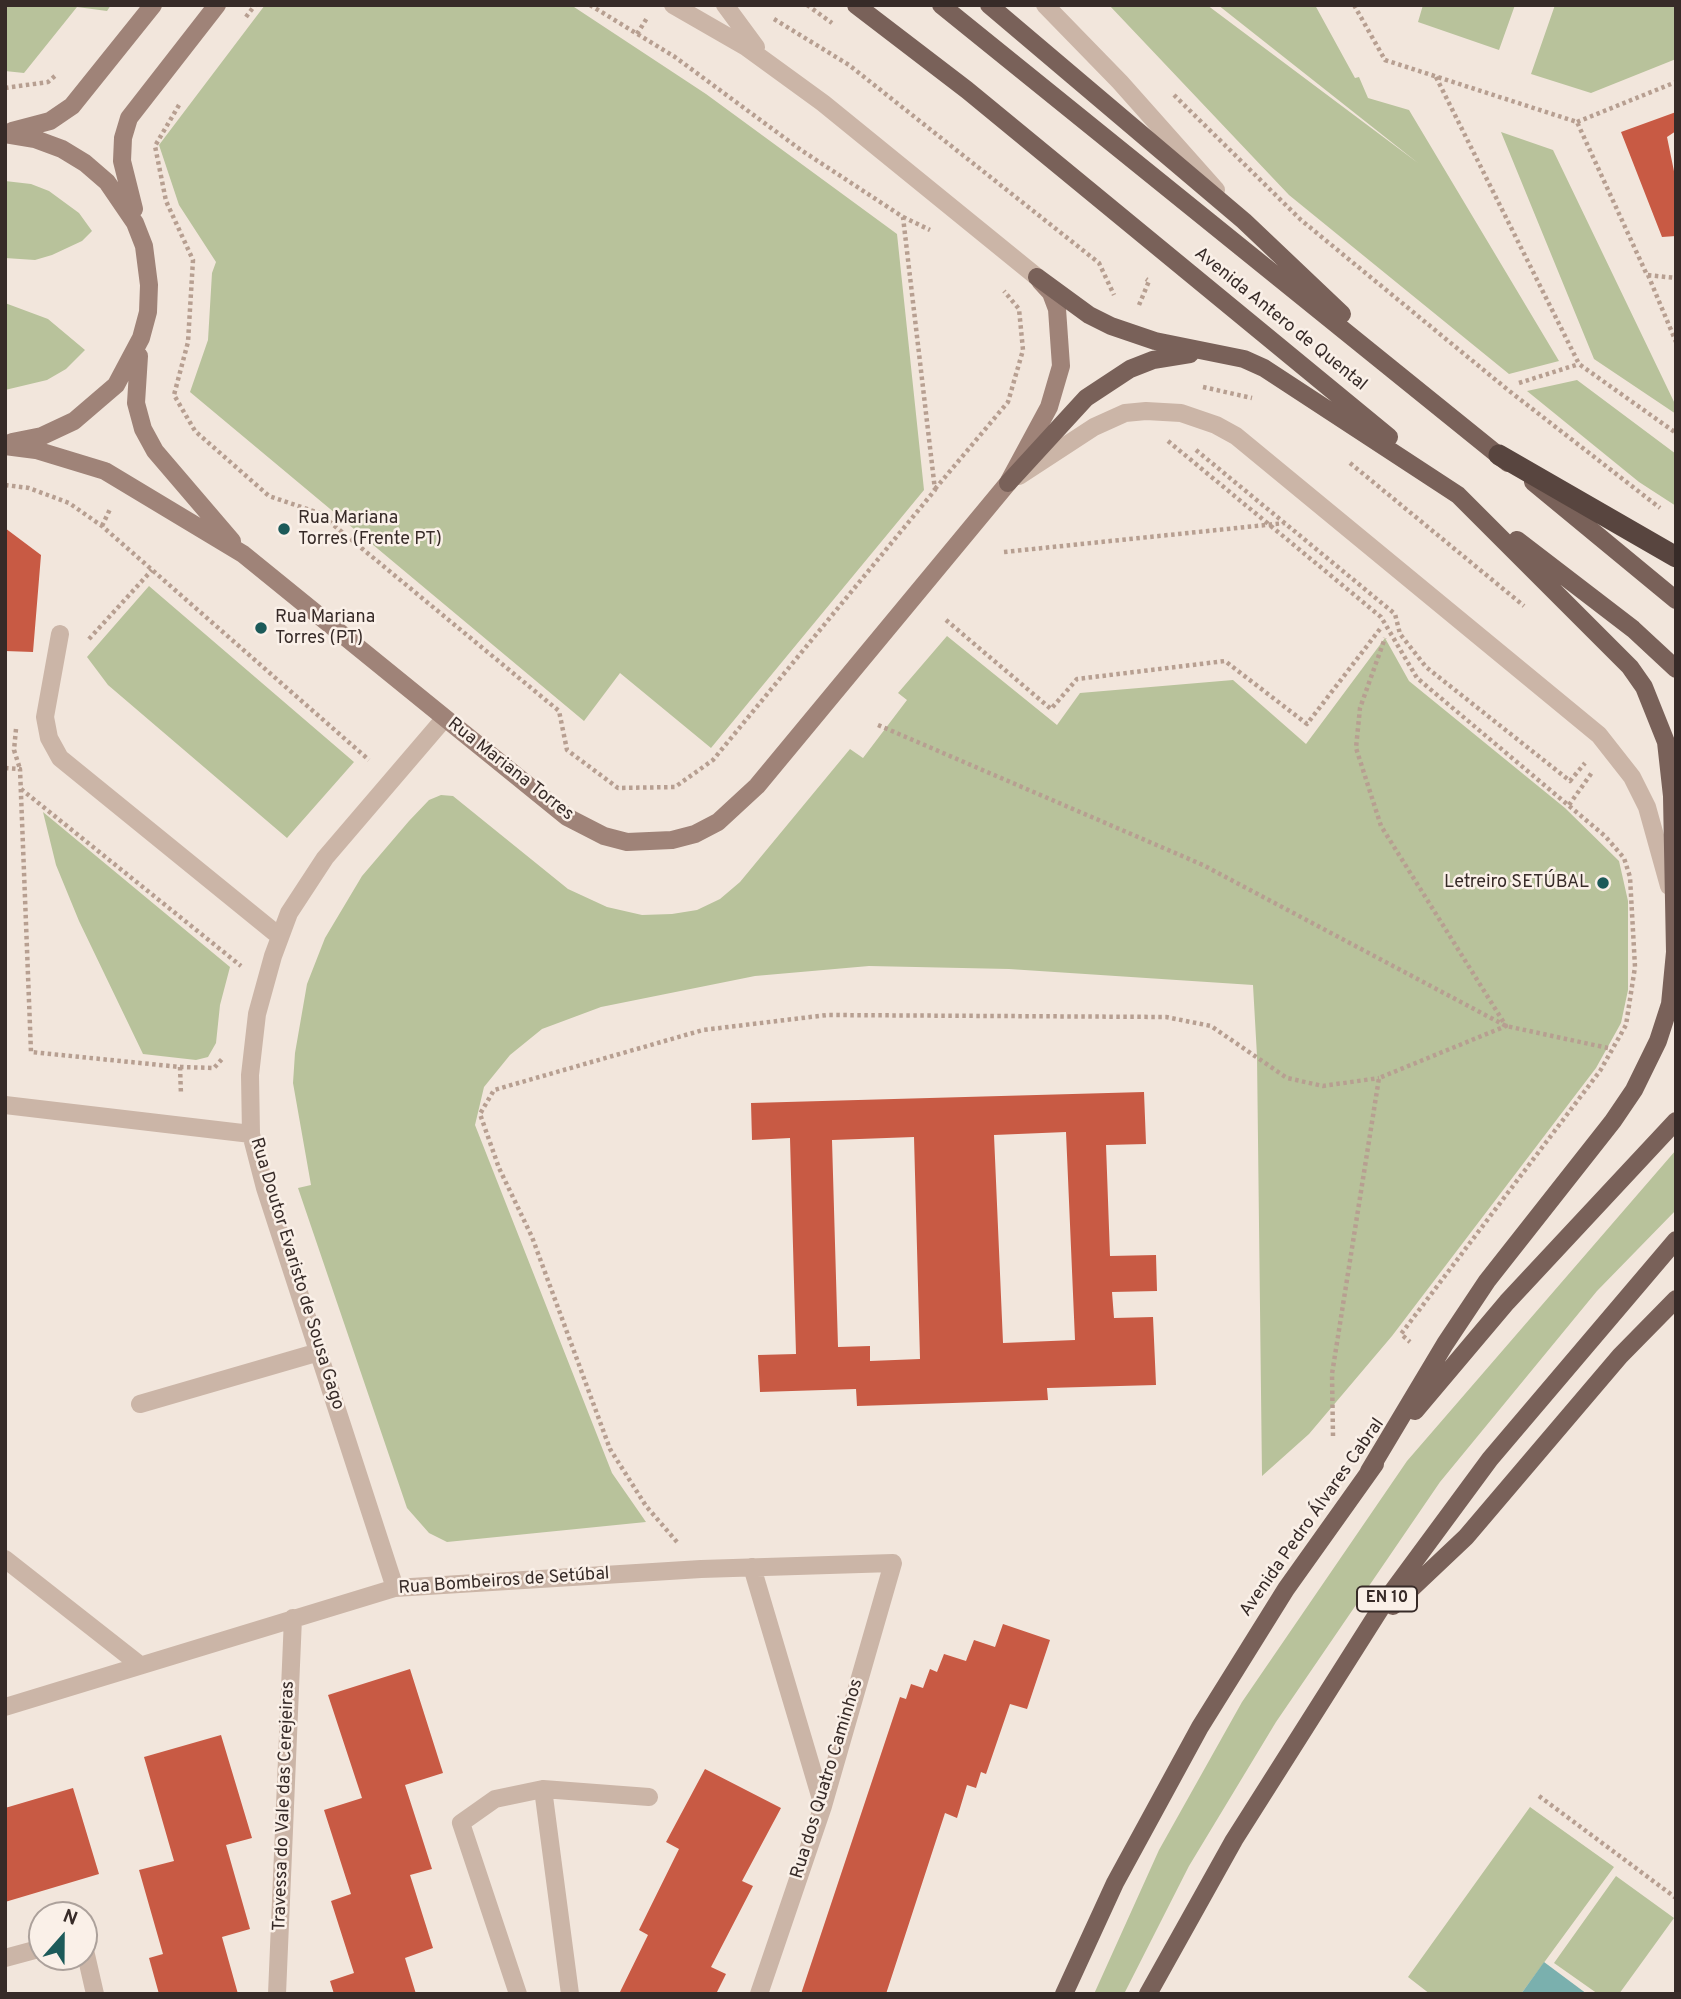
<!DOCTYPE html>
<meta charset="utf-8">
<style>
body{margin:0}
#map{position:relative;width:1681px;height:1999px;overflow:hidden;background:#f2e6dc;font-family:Overpass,sans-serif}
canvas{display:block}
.frame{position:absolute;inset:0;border:7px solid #372b28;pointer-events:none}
.north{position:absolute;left:28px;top:1901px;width:70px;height:70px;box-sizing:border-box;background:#faf0e8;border:2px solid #aca19b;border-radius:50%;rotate:21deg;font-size:19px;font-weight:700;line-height:28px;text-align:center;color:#372b28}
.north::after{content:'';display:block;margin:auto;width:24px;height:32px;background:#1c5a59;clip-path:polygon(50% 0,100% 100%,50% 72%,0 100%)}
</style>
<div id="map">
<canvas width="1681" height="1999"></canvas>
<div class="frame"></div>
<div class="north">N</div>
</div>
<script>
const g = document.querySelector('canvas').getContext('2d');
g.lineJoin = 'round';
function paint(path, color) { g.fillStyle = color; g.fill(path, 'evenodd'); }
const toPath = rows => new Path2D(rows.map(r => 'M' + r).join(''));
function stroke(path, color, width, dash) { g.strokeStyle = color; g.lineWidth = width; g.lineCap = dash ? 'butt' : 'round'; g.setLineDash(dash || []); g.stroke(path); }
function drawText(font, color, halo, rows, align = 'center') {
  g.font = font + ' Overpass,sans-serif'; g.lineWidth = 5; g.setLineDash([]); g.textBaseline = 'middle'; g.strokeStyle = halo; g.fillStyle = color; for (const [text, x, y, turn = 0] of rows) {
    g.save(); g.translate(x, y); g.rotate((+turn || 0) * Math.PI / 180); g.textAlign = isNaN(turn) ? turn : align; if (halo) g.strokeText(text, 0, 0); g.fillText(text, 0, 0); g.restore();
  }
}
paint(toPath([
 [5,5,111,5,107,11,77,7,24,73,5,71],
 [265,5,571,5,706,94,897,234,924,490,711,748,620,673,584,721,190,392,208,340,212,273,216,262,179,205,159,145],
 [1109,5,1207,5,1418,163,1218,5,1315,5,1355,78,1359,77,1368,98,1409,110,1559,361,1509,374,1289,195],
 [1423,5,1515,5,1499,50,1418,22],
 [1555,5,1676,5,1676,59,1591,93,1531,74],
 [1501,132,1553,150,1676,406,1676,414,1594,359],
 [5,181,31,184,49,191,79,213,92,231,82,241,52,255,35,260,5,258],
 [5,303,48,319,85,350,66,369,47,380,5,390],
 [1577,380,1676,454,1676,506,1639,482,1527,391],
 [149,586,354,762,287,838,108,685,87,657],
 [947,636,1057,725,1080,693,1233,680,1306,744,1385,638,1409,681,1565,808,1619,861,1628,901,1628,990,1621,1023,1596,1068,1392,1336,1309,1434,1262,1476,1257,1056,1253,985,1009,969,869,966,755,976,601,1007,542,1029,510,1055,484,1087,475,1125,612,1473,646,1522,447,1542,429,1533,407,1508,298,1188,311,1185,293,1083,295,1053,307,984,325,938,362,876,409,821,429,800,441,795,453,796,568,889,607,907,642,915,672,914,697,910,720,899,740,882,850,749,863,758,907,700,898,693],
 [43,812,230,967,220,1005,216,1043,208,1057,196,1060,143,1054,79,921,56,865],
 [1676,1150,1676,1210,1597,1291,1440,1482,1276,1722,1189,1866,1124,1994,1094,1994,1159,1850,1242,1702,1407,1461],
 [1530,1807,1614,1867,1521,1994,1430,1994,1408,1977],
 [1616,1876,1674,1918,1619,1994,1598,1994,1554,1963]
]), '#b8c29b');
paint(toPath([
 [1544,1962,1587,1994,1521,1994]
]), '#7ab0ae');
paint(toPath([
 [1676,112,1676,131,1667,137,1676,181,1676,236,1662,237,1621,132],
 [5,528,41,555,33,652,5,651],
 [1144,1092,1146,1144,1106,1145,1110,1256,1156,1255,1157,1291,1112,1292,1114,1318,1153,1317,1156,1385,1047,1388,1048,1400,857,1406,856,1389,760,1392,758,1355,796,1354,790,1138,752,1140,751,1103],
 [1066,1132,1075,1340,1003,1343,994,1135],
 [914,1137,920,1359,870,1361,870,1346,838,1347,832,1140],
 [1003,1624,1050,1640,1027,1709,1010,1704,986,1774,981,1772,976,1788,967,1785,957,1818,945,1813,886,1994,801,1994,900,1697,906,1699,911,1684,923,1688,930,1669,937,1672,944,1654,966,1661,974,1640,995,1647],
 [410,1669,443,1773,405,1785,432,1869,410,1875,433,1948,405,1958,416,1994,334,1994,330,1981,354,1973,331,1901,351,1894,324,1810,362,1798,328,1695],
 [221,1735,252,1838,226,1845,250,1929,222,1937,238,1994,159,1994,149,1958,163,1954,139,1870,174,1861,144,1757],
 [705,1769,781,1808,742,1881,753,1886,711,1967,726,1974,716,1994,619,1994,648,1935,639,1930,679,1849,666,1842],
 [73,1788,99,1874,5,1902,5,1808]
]), '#c85a44');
stroke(toPath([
 [807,5,832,23],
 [1354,5,1385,60,1577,122,1647,275,1676,278],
 [246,17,255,5],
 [774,19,849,65,1099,263,1114,295],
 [637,34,647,18],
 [1436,77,1579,364,1676,433],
 [5,88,48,82,56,75],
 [1174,95,1301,220,1508,390,1660,508],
 [179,105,155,146,166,201,193,260,188,342,174,395,195,431,269,496,319,513,559,711,567,750,618,788,675,787,713,760,935,490,903,217,801,150,675,57,590,5],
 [1577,122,1676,82],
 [903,217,930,230],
 [1648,275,1676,342],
 [1139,305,1149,281,1146,279],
 [1519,383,1579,364],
 [1203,387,1252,398],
 [1168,441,1381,617,1417,678,1605,836,1624,858,1630,877,1635,967,1626,1025,1600,1071,1401,1334,1410,1342],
 [1196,450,1395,614,1400,634,1426,667,1570,781,1585,763],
 [1350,463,1524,606],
 [5,485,29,488,69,503,102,526,369,760],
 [935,489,1008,402,1023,350,1019,309,1004,291],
 [102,526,111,507],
 [1004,552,1285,523],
 [946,620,1051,709,1077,679,1225,661,1307,724,1380,629],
 [89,639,152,570],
 [878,725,1203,865,1506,1026,1608,1048],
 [16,729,14,750,20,769],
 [5,768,20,769,31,1052,180,1067,181,1095],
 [21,789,241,966],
 [1569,805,1593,771],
 [180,1067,214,1068,222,1059],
 [1333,1436,1332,1374,1379,1078,1506,1026,1381,826,1356,748,1360,708,1385,638],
 [677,1542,646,1506,610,1449,532,1237,499,1168,480,1114,494,1090,703,1030,827,1015,1166,1017,1211,1026,1287,1078,1323,1086,1379,1078],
 [1539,1796,1676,1898]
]), '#b79f91', 4.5, [3.5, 3.5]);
stroke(toPath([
 [673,5,746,47,823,103,1037,277],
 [725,5,756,47],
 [1045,5,1120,82,1216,190],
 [1019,476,1094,427,1125,413,1146,411,1181,413,1216,425,1236,436,1599,735,1632,777,1647,807,1669,886]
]), '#cbb5a7', 18);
stroke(toPath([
 [60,634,45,717,49,738,60,758,279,936],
 [5,1105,251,1134],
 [140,1404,319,1352],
 [5,1559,140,1665],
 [752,1567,823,1806],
 [395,1588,265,1188,251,1134,250,1075,257,1014,273,956,289,913,325,858,444,719],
 [5,1707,395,1588,701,1569,893,1563,823,1806,759,1994],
 [543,1789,570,1994],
 [84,1946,95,1994],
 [5,1958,42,1948],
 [277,1994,293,1618],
 [518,1994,461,1823,495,1799,543,1789,649,1797]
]), '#cbb5a7', 18);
stroke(toPath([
 [12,131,50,121,72,106,153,5],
 [5,134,35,139,62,149,85,163,107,182,135,223,144,246,149,285,148,312,141,338,116,385,74,421,42,436,12,442],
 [134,209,122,161,123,138,129,118,217,5],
 [139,356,136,403,143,429,155,451,232,541],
 [5,446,36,450,105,471,243,554,567,817,604,836,627,842,672,840,695,834,718,822,757,786,1008,483,1049,407,1061,366,1057,309,1051,293,1040,281]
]), '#9f8378', 18);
stroke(toPath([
 [856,5,967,90,1389,437],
 [941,5,1508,463],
 [989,5,1244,221,1342,314],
 [1037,277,1089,315,1111,326,1155,341,1244,359,1264,368,1458,495,1630,667,1644,687,1666,742,1672,796,1675,952,1670,1004,1658,1041,1634,1090,1613,1121,1487,1281,1445,1344,1369,1471],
 [1533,482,1676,600],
 [1008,483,1086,398,1130,369,1153,360,1190,354],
 [1517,540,1633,629,1676,669],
 [1415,1411,1507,1302,1676,1121],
 [1393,1606,1466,1537,1620,1356,1676,1299],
 [1064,1994,1115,1883,1200,1727,1286,1589,1375,1464],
 [1148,1994,1234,1840,1386,1600,1490,1459,1676,1240]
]), '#796159', 18);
stroke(toPath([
 [1499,455,1676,557]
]), '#58453f', 21);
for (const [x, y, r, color] of [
 [284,529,7,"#1c5a59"],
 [261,628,7,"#1c5a59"],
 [1603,883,7,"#1c5a59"]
]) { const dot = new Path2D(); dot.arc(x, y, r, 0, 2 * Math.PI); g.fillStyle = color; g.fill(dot); stroke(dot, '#faf0e8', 2.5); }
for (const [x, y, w] of [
 [1387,1599,60]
]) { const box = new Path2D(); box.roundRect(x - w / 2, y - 12.5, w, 25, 5); g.fillStyle = '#faf0e8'; g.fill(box); stroke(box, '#372b28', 2); }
drawText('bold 16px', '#372b28', null, [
 ["EN 10",1387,1599]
]);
drawText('18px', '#372b28', '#faf0e8', [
 ["Avenida Antero de Quental",1280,320,39],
 ["Rua Mariana Torres",510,770,38],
 ["Rua Doutor Evaristo de Sousa Gago",296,1274,73],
 ["Avenida Pedro Álvares Cabral",1313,1518,-55],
 ["Rua Bombeiros de Setúbal",504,1582,-4],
 ["Rua dos Quatro Caminhos",828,1779,-73],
 ["Travessa do Vale das Cerejeiras",285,1806,-88]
]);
drawText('18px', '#372b28', '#faf0e8', [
 ["Rua Mariana",298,519],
 ["Torres (Frente PT)",298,540],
 ["Rua Mariana",275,618],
 ["Torres (PT)",275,639],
 ["Letreiro SETÚBAL",1589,883,"right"]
], 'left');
</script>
